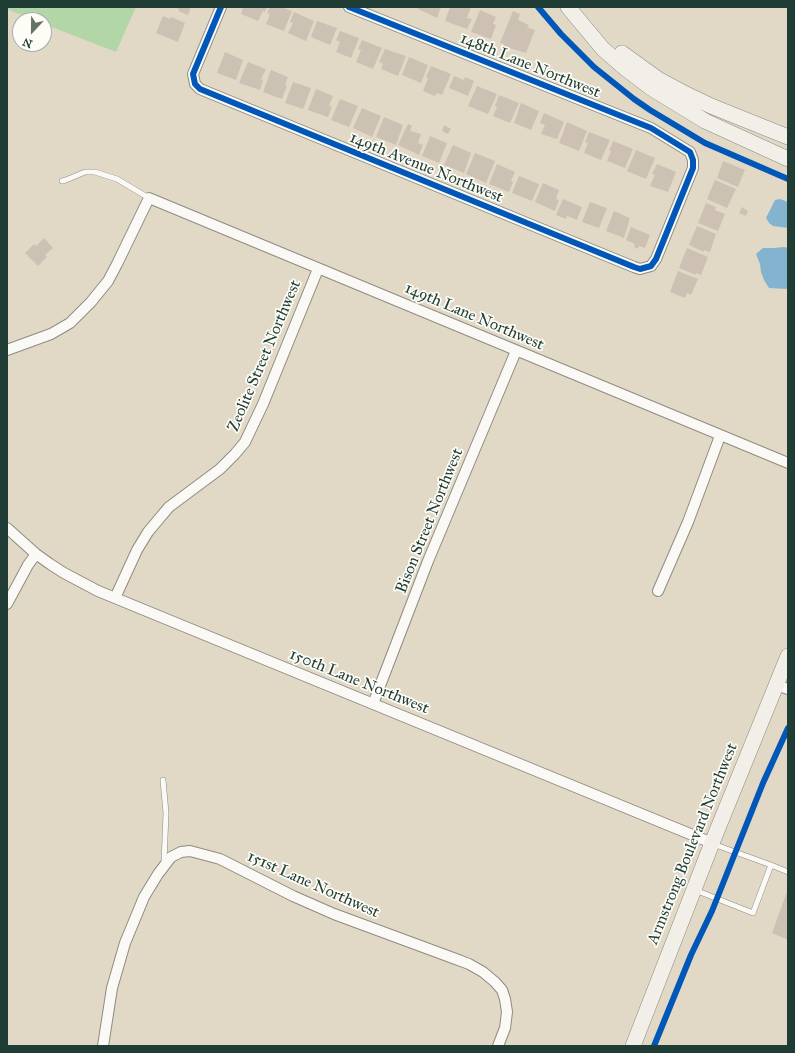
<!DOCTYPE html>
<style>
body{margin:0}
#map{position:relative;width:795px;height:1053px;overflow:hidden;background:#e1d9c6;font-family:"IM FELL Great Primer",serif}
canvas{display:block}
.frame{position:absolute;inset:0;border:8px solid #1f3d34;pointer-events:none}
.north{position:absolute;left:12px;top:12px;width:40px;height:40px;box-sizing:border-box;background:#fdfcf7;border:1px solid #a4b0a9;border-radius:50%;rotate:202deg;font-size:11px;font-weight:700;line-height:16px;text-align:center;color:#1f3d34}
.north::after{content:'';display:block;margin:auto;width:14px;height:18px;background:#637467;clip-path:polygon(50% 0,100% 100%,50% 72%,0 100%)}
</style>
<div id="map">
<canvas width="795" height="1053"></canvas>
<div class="frame"></div>
<div class="north">N</div>
</div>
<script>
const g = document.querySelector('canvas').getContext('2d');
g.lineJoin = 'round';
function paint(path, color) { g.fillStyle = color; g.fill(path, 'evenodd'); }
const toPath = rows => new Path2D(rows.map(r => 'M' + r).join(''));
function stroke(path, color, width, dash) { g.strokeStyle = color; g.lineWidth = width; g.lineCap = dash ? 'butt' : 'round'; g.setLineDash(dash || []); g.stroke(path); }
function drawText(font, color, halo, rows, align = 'center') {
  g.font = font + ' "IM FELL Great Primer",serif'; g.lineWidth = 3.5; g.setLineDash([]); g.textBaseline = 'middle'; g.strokeStyle = halo; g.fillStyle = color; for (const [text, x, y, turn = 0] of rows) {
    g.save(); g.translate(x, y); g.rotate((+turn || 0) * Math.PI / 180); g.textAlign = isNaN(turn) ? turn : align; if (halo) g.strokeText(text, 0, 0); g.fillText(text, 0, 0); g.restore();
  }
}
paint(toPath([
 [7,7,136,7,116,52,44,24,44,20,34,20,7,9]
]), '#b3d6a7');
paint(toPath([
 [780,199,788,202,788,228,773,226,769,223,766,218,775,200],
 [784,247,788,248,788,289,769,288,764,280,761,272,760,264,756,254,763,248,774,248]
]), '#83b3ce');
paint(toPath([
 [174,7,191,7,188,15,178,11,179,9],
 [243,7,267,7,265,12,263,11,258,21,241,14],
 [270,7,281,7,292,11,284,31,266,24,270,14,267,13],
 [418,7,441,7,437,18,418,9],
 [450,7,471,7,467,18,472,19,467,29,445,21],
 [480,10,496,17,493,24,496,25,491,39,471,32],
 [513,11,520,14,518,20,529,25,527,27,535,30,526,53,503,46,504,44,500,43],
 [294,12,314,21,306,41,288,33,293,23,290,22],
 [163,16,170,19,171,17,185,23,178,42,156,33],
 [317,21,337,28,330,45,311,37],
 [340,31,359,38,351,58,336,52,340,42,336,40],
 [362,40,382,48,373,69,356,62,361,50,358,49],
 [385,49,406,56,398,76,381,69,383,64,379,62],
 [225,52,243,60,236,80,217,73],
 [409,57,428,65,421,83,402,75],
 [248,62,266,69,261,79,263,80,260,90,239,83],
 [431,66,451,74,442,95,437,93,435,96,423,91,428,78,426,77],
 [271,70,288,77,285,85,287,86,282,99,263,92],
 [454,76,464,80,465,77,474,81,468,96,449,88],
 [293,82,311,88,303,109,285,103],
 [477,86,497,94,488,114,468,106],
 [316,89,333,96,329,106,332,107,328,117,308,110],
 [499,95,519,103,510,123,493,116,497,107,495,106],
 [340,99,358,106,349,127,331,120],
 [521,103,539,111,531,130,514,123],
 [362,108,381,116,372,137,353,128],
 [544,113,564,122,557,139,541,134,545,125,540,123],
 [384,117,403,125,396,145,376,137],
 [567,122,587,131,579,151,559,143],
 [408,124,412,126,410,131,421,134,418,143,423,145,419,155,398,145],
 [444,125,451,129,448,134,442,131],
 [589,132,610,140,601,160,584,153,588,143,585,142],
 [430,136,447,143,439,163,422,156],
 [613,141,633,149,625,168,607,161,611,151,609,151],
 [453,145,471,153,464,173,444,165],
 [636,150,655,158,646,179,627,171],
 [475,153,495,161,486,183,466,174],
 [723,161,745,170,738,187,717,178],
 [497,164,515,172,511,181,513,182,509,192,489,184],
 [657,164,676,172,668,192,650,186,655,175,652,174],
 [519,176,539,184,532,201,512,193],
 [715,180,736,189,727,208,707,199],
 [543,183,559,190,556,199,559,200,555,211,535,202],
 [563,199,582,207,577,220,567,216,566,219,556,215],
 [590,202,607,208,599,228,582,222],
 [706,203,716,207,715,210,725,214,718,231,698,223],
 [742,207,748,211,746,216,739,213],
 [614,211,630,218,624,238,606,231],
 [697,226,716,234,710,252,704,250,704,252,689,245],
 [631,227,650,235,645,248,639,246,638,249,634,247,635,244,626,240],
 [44,238,53,248,45,255,47,257,38,266,25,253,34,244,36,246],
 [687,248,708,257,701,275,696,273,696,275,679,268],
 [678,271,698,279,691,295,687,293,685,298,670,292],
 [788,889,788,940,772,933]
]), '#cdc1b4');
const service = toPath([
 [62,181,66,180,85,172,95,172,117,179,149,198],
 [163,780,166,813,164,863],
 [771,865,788,872],
 [695,890,753,913,771,865,713,844]
]);
const minor = toPath([
 [221,7,193,74,195,84,200,89,634,267,640,269,651,266,656,259,693,168,693,160,690,152,651,128,349,7],
 [7,350,51,334,70,323,91,302,108,281,117,264,149,198,788,463],
 [7,528,36,554,50,564,64,573,98,591,712,843],
 [658,591,688,522,720,436],
 [115,598,137,550,148,532,158,520,169,507,220,469,235,454,245,442,263,404,318,269],
 [7,604,28,565,36,554],
 [776,685,788,689],
 [373,704,428,561,516,351],
 [103,1046,112,988,125,943,144,897,158,874,171,857,181,852,190,851,220,859,293,896,334,914,453,958,469,964,483,972,495,982,502,990,505,999,507,1012,505,1028,498,1046]
]);
const secondary = toPath([
 [568,7,603,49,626,69,651,88,705,121,788,159],
 [622,53,658,79,686,94,711,106,788,137],
 [633,1046,712,843,788,656]
]);
stroke(service, '#8b8d81', 6);
stroke(minor, '#8b8d81', 12);
stroke(secondary, '#8b8d81', 16);
stroke(service, '#faf9f6', 5);
stroke(minor, '#faf9f6', 10);
stroke(secondary, '#f2efe8', 15);
stroke(toPath([
 [221,7,193,74,195,84,200,89,634,267,640,269,651,266,656,259,693,168,693,160,690,152,651,128,349,7],
 [538,7,561,34,594,67,634,99,650,110,705,143,788,179],
 [654,1046,691,955,712,911,763,783,788,728]
]), '#0057b8', 6);
drawText('16px', '#1f3d34', '#fdfcf7', [
 ["148th Lane Northwest",530,66,22],
 ["149th Avenue Northwest",426,168,22],
 ["149th Lane Northwest",474,317,23],
 ["Zeolite Street Northwest",265,356,-67],
 ["Bison Street Northwest",430,521,-68],
 ["150th Lane Northwest",359,682,22],
 ["Armstrong Boulevard Northwest",693,844,-68],
 ["151st Lane Northwest",313,885,24]
]);
</script>
